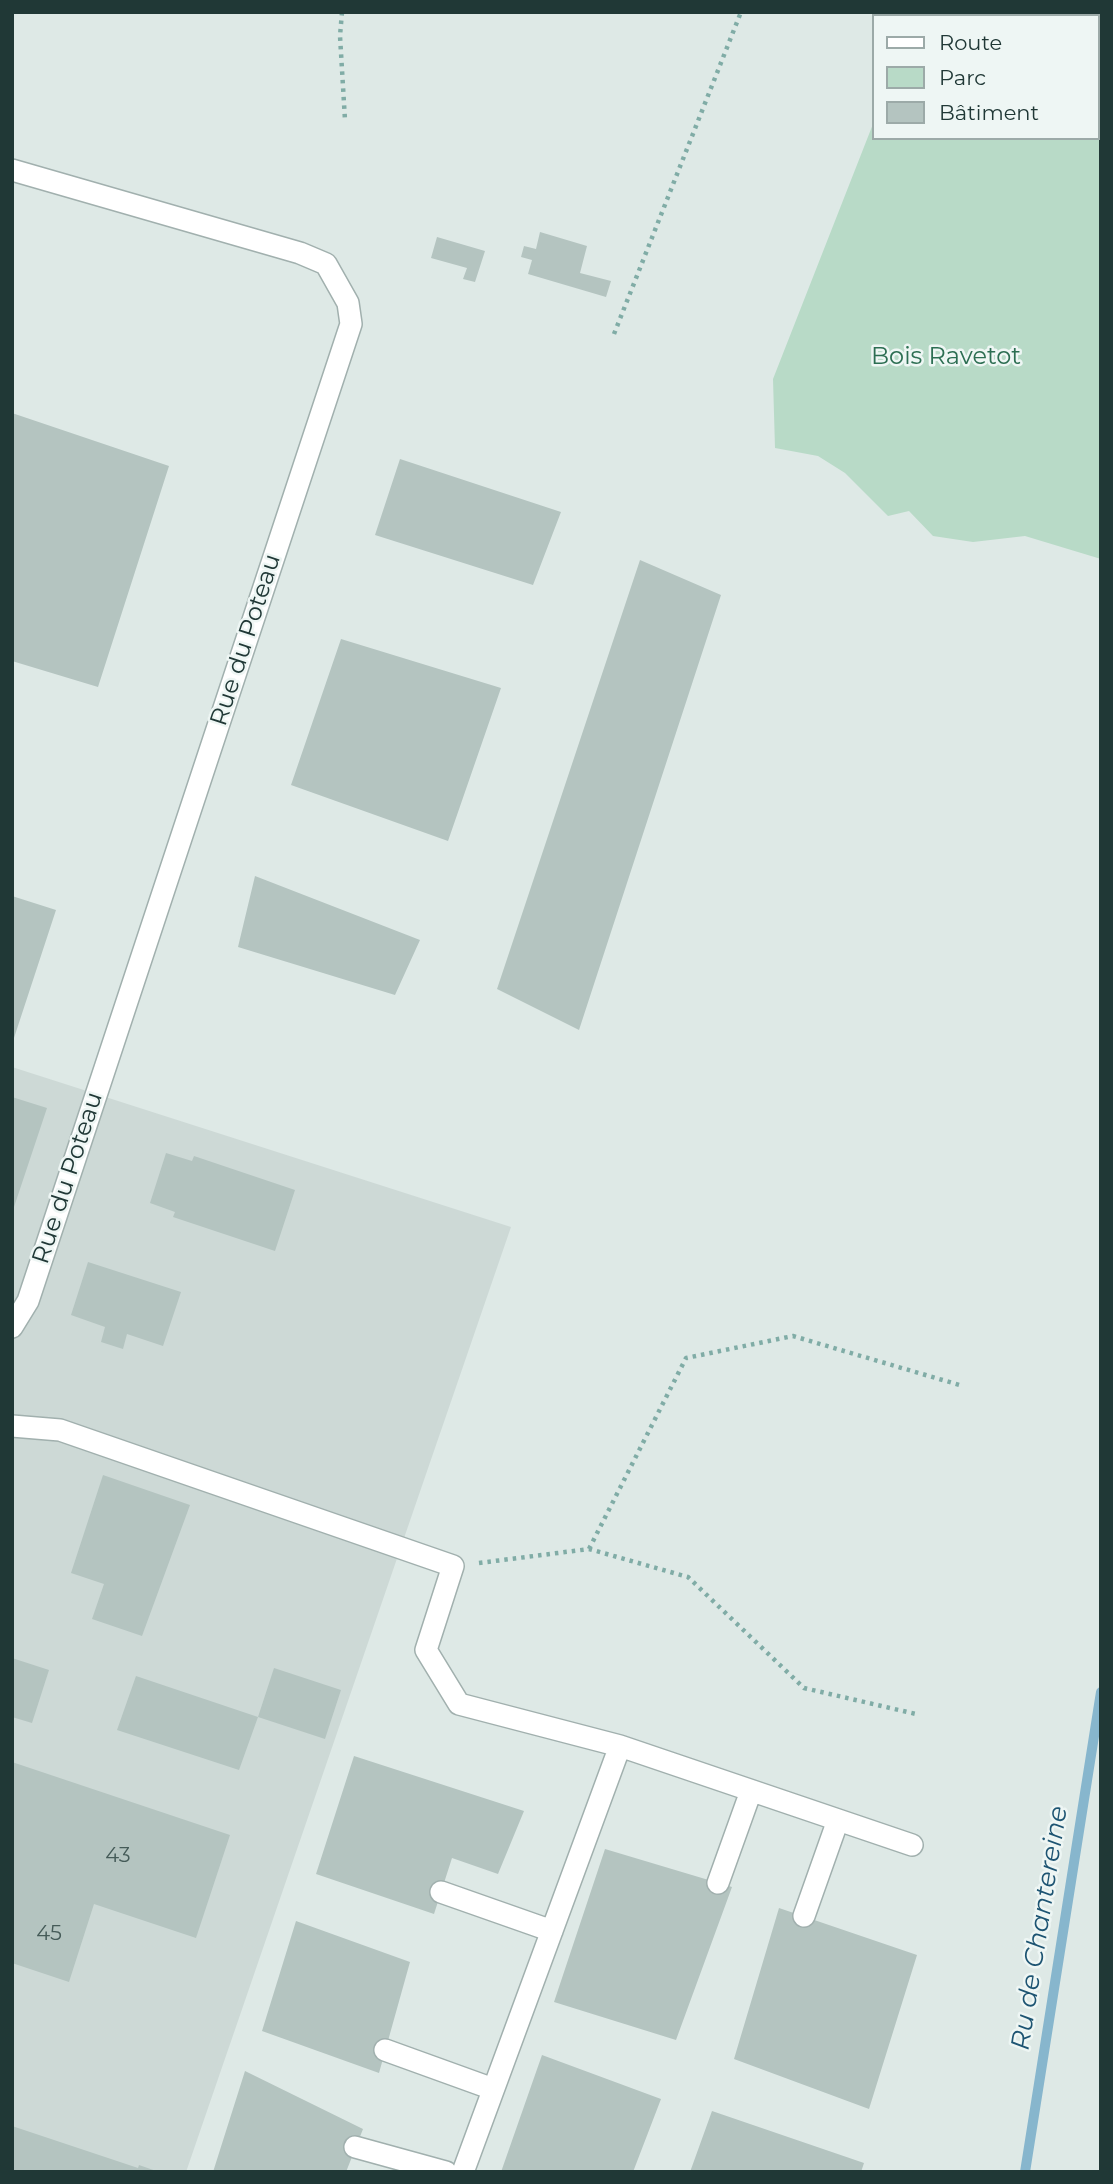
<!DOCTYPE html>
<meta charset="utf-8">
<style>
body{margin:0}
#map{position:relative;width:1113px;height:2184px;overflow:hidden;background:#dee9e6;font-family:Montserrat,sans-serif}
canvas{display:block}
.frame{position:absolute;inset:0;border:14px solid #203836;pointer-events:none}
.legend{position:absolute;left:872px;top:14px;width:228px;height:126px;box-sizing:border-box;background:#eef6f4;border:2px solid #9caaa8;margin:0;padding:9px 12px;list-style:none;font-size:21px;color:#203836}
.legend li{display:flex;align-items:center;gap:14px;height:35px}
.legend b{width:35px;border:2px solid #9caaa8}
</style>
<div id="map">
<canvas width="1113" height="2184"></canvas>
<div class="frame"></div>
<ul class="legend">
<li><b style="height:9px;background:#fff"></b>Route</li>
<li><b style="height:19px;background:#b8dac7"></b>Parc</li>
<li><b style="height:19px;background:#b4c4c0"></b>Bâtiment</li>
</ul>
</div>
<script>
const g = document.querySelector('canvas').getContext('2d');
g.lineJoin = 'round';
function paint(path, color) { g.fillStyle = color; g.fill(path, 'evenodd'); }
const toPath = rows => new Path2D(rows.map(r => 'M' + r).join(''));
function stroke(path, color, width, dash) { g.strokeStyle = color; g.lineWidth = width; g.lineCap = dash ? 'butt' : 'round'; g.setLineDash(dash || []); g.stroke(path); }
function drawText(font, color, halo, rows, align = 'center') {
  g.font = font + ' Montserrat,sans-serif'; g.lineWidth = 5; g.setLineDash([]); g.textBaseline = 'middle'; g.strokeStyle = halo; g.fillStyle = color; for (const [text, x, y, turn = 0] of rows) {
    g.save(); g.translate(x, y); g.rotate((+turn || 0) * Math.PI / 180); g.textAlign = isNaN(turn) ? turn : align; if (halo) g.strokeText(text, 0, 0); g.fillText(text, 0, 0); g.restore();
  }
}
paint(toPath([
 [12,1067,511,1227,186,2172,12,2172]
]), '#cdd9d6');
paint(toPath([
 [917,12,1101,12,1101,559,1025,536,973,542,933,536,909,511,888,516,845,473,818,456,775,448,773,379,873,124,873,138,1097,138,1097,16,916,16]
]), '#b8dac7');
stroke(toPath([
 [1025,2172,1101,1692]
]), '#87b6cd', 10);
paint(toPath([
 [540,232,587,246,580,273,611,281,606,297,528,274,532,260,521,257,524,246,536,249],
 [437,237,485,251,475,282,463,279,467,268,431,258],
 [12,413,169,466,98,687,12,661],
 [400,459,561,512,533,585,375,535],
 [640,560,721,595,579,1030,497,989],
 [341,639,501,688,448,841,291,785],
 [255,876,420,940,395,995,238,947],
 [12,896,56,910,13,1041,12,1041],
 [12,1097,47,1108,13,1210,12,1210],
 [166,1153,192,1161,194,1156,295,1190,275,1251,173,1217,175,1212,150,1203],
 [88,1262,181,1292,163,1346,127,1334,123,1349,101,1342,105,1327,71,1315],
 [103,1475,190,1505,142,1636,92,1619,104,1584,71,1573],
 [12,1658,49,1670,32,1723,12,1717],
 [274,1668,341,1690,325,1739,258,1717],
 [136,1676,258,1717,239,1770,117,1730],
 [354,1756,524,1811,498,1874,452,1858,434,1914,316,1874],
 [12,1762,230,1835,196,1938,94,1904,69,1982,12,1963],
 [605,1849,732,1887,676,2040,554,2002],
 [779,1908,917,1955,869,2109,734,2059],
 [296,1921,410,1962,379,2073,262,2031],
 [542,2055,661,2099,633,2172,501,2172],
 [245,2071,363,2129,346,2172,213,2172],
 [712,2111,864,2163,861,2172,690,2172],
 [12,2126,138,2168,139,2165,159,2172,12,2172]
]), '#b4c4c0');
const minor = toPath([
 [12,170,300,253,326,264,348,303,351,324,28,1301,12,1327],
 [12,1426,60,1430,453,1566,426,1650,459,1704,620,1746,463,2172],
 [620,1746,912,1845],
 [718,1883,751,1791],
 [441,1892,552,1931],
 [804,1916,838,1820],
 [385,2050,493,2089],
 [355,2147,446,2172]
]);
stroke(minor, '#a1b0ae', 24);
stroke(toPath([
 [342,12,340,36,345,120],
 [1098,12,1101,15],
 [614,334,741,12],
 [589,1549,686,1358,793,1336,963,1386],
 [479,1563,589,1549,688,1577,804,1688,916,1714]
]), '#80aca6', 4.5, [3.5, 5]);
stroke(minor, '#fff', 21);
drawText('21px', '#455b58', null, [
 ["43",118,1856],
 ["45",49,1934]
]);
drawText('24px', '#2c6e52', '#eef6f4', [
 ["Bois Ravetot",946,357]
]);
drawText('24px', '#203836', '#eef6f4', [
 ["Rue du Poteau",246,640,-72],
 ["Rue du Poteau",68,1178,-72]
]);
drawText('italic 26px', '#1d5472', '#eef6f4', [
 ["Ru de Chantereine",1040,1928,-81]
]);
</script>
